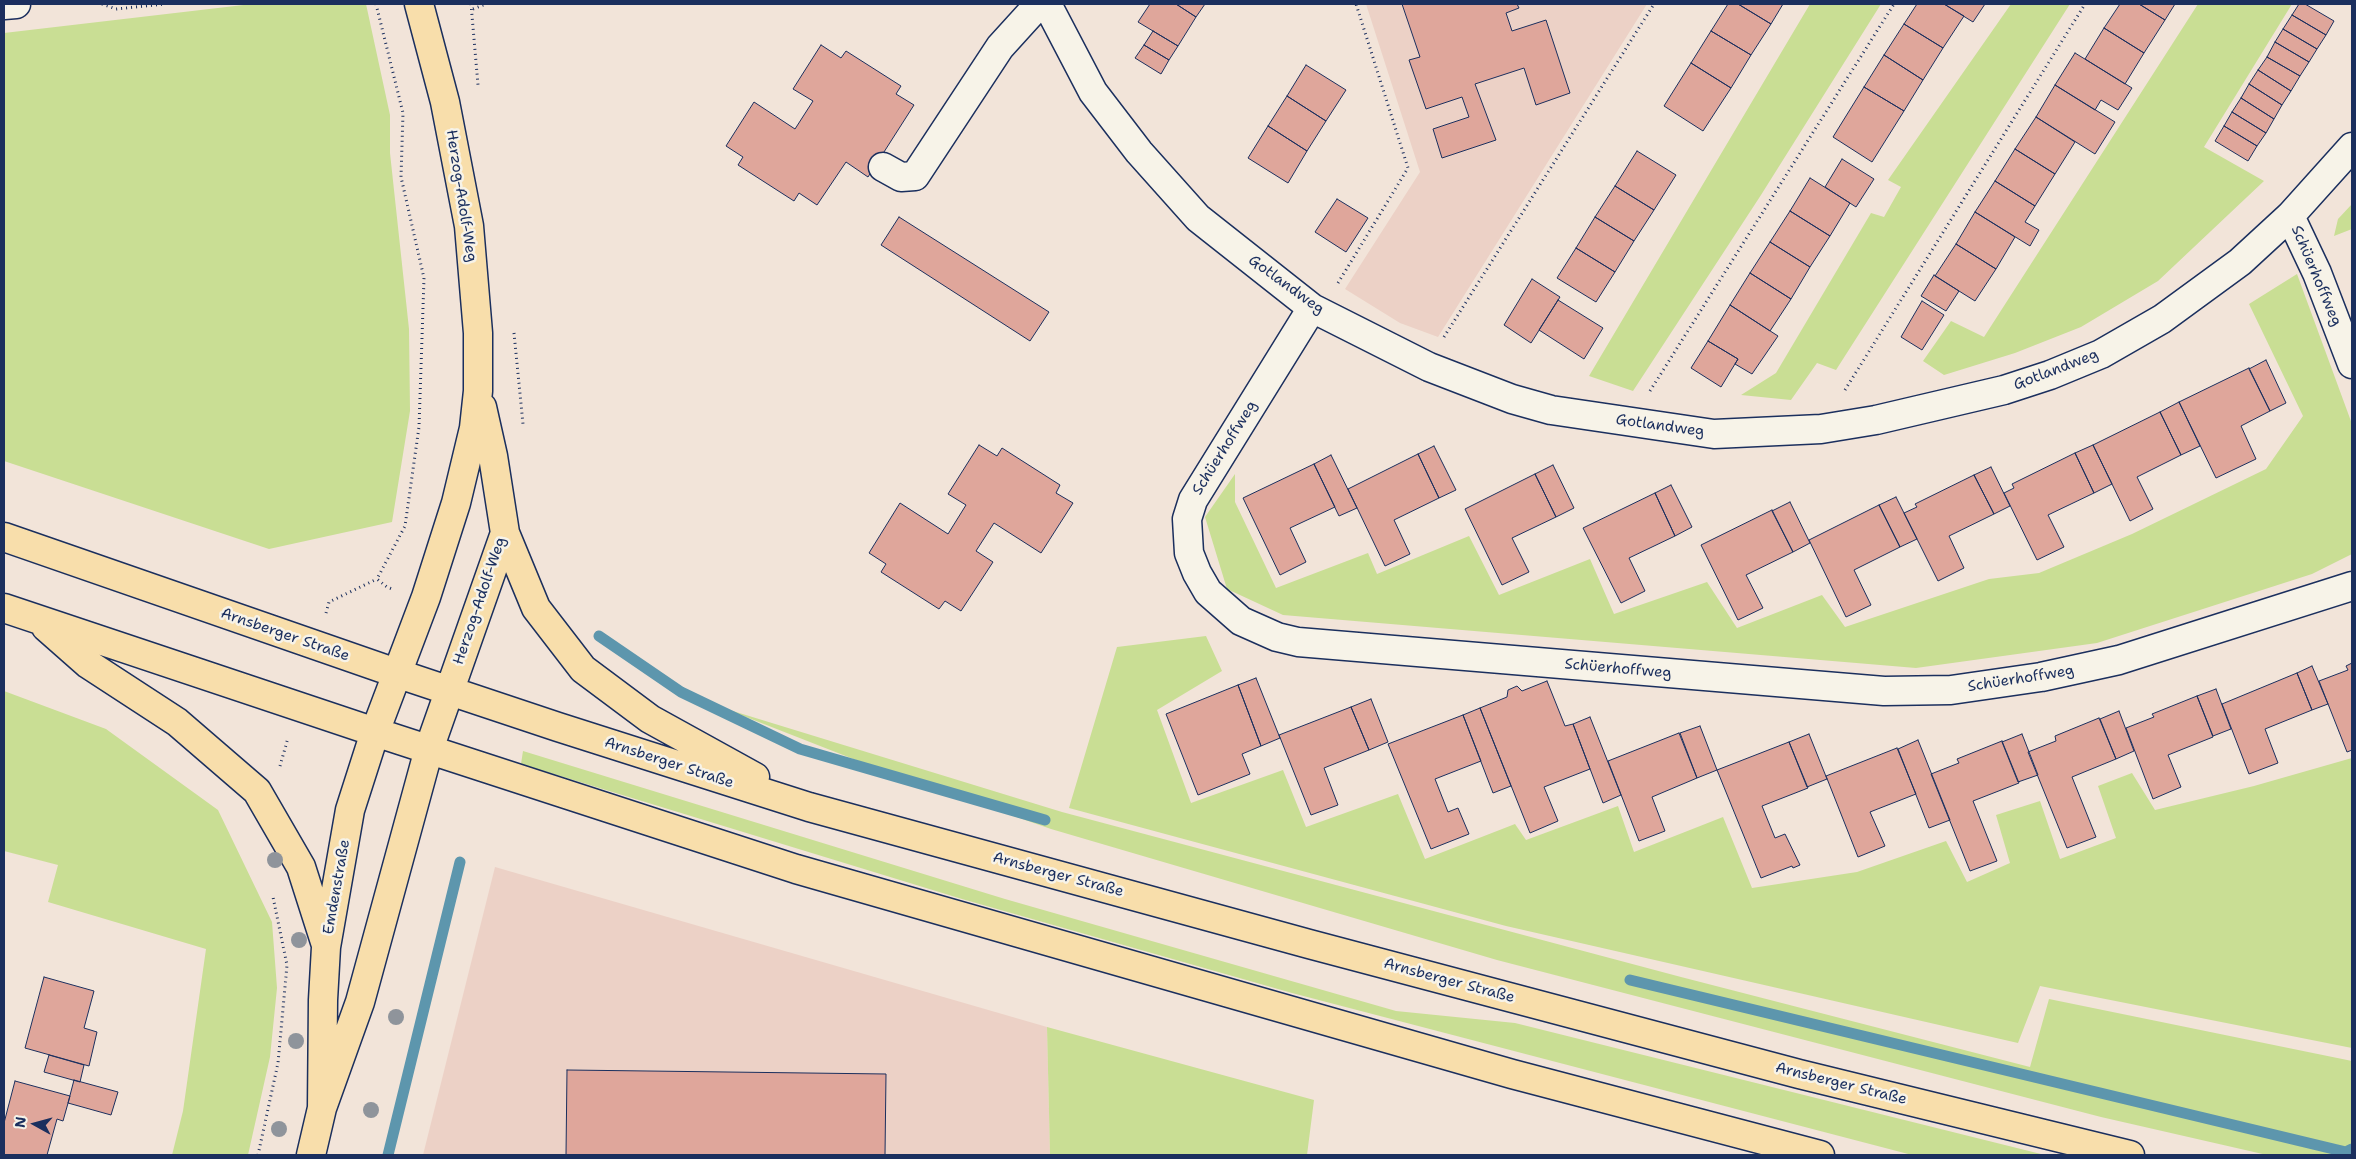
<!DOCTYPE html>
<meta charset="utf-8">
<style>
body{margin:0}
#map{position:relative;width:2356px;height:1159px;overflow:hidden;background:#f2e4d9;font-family:"Shantell Sans",sans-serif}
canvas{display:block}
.frame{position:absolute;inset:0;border:5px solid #1b2f5e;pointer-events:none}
.north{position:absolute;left:10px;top:1099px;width:50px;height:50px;-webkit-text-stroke:4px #f7f3e8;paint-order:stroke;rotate:277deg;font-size:14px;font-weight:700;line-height:20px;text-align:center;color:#1b2f5e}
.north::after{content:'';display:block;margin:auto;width:18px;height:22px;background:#1b2f5e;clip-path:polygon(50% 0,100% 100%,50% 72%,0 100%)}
</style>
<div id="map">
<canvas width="2356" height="1159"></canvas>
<div class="frame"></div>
<div class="north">N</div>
</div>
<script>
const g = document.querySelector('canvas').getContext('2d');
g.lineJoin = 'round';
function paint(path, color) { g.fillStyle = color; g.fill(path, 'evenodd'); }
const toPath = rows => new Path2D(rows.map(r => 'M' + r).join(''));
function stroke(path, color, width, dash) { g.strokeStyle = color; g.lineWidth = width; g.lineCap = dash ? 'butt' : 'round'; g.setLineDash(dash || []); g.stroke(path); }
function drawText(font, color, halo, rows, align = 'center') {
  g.font = font + ' "Shantell Sans",sans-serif'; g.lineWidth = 5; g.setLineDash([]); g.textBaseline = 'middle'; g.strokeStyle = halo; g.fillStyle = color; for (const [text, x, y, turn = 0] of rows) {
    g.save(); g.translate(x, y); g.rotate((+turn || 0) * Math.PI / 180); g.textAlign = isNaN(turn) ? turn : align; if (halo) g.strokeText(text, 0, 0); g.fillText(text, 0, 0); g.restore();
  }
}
paint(toPath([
 [1366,4,1647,4,1438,337,1400,323,1345,289,1420,172],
 [495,867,1047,1027,1050,1155,423,1155]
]), '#ecd1c6');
paint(toPath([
 [252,4,366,4,390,115,390,153,409,329,410,411,392,522,269,549,4,461,4,33],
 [1810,4,1881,4,1761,195,1633,391,1589,376],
 [2011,4,2070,4,1836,370,1817,363,1791,400,1741,395,1776,373,1871,213,1884,217,1901,187,1888,180],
 [2198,4,2292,4,2204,147,2264,181,2158,281,2081,327,2015,353,1944,375,1923,361,1951,321,1984,337],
 [2352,204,2352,229,2334,236,2338,219],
 [2297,274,2352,424,2352,554,2312,574,2097,643,1916,668,1283,615,1227,589,1205,517,1235,474,1235,502,1276,588,1368,553,1377,574,1469,536,1499,595,1590,559,1614,614,1707,582,1737,628,1822,595,1845,627,1989,579,2039,573,2132,534,2266,469,2303,416,2249,304],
 [1206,636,1222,671,1157,710,1191,803,1283,770,1306,827,1398,794,1425,859,1515,824,1526,840,1618,806,1634,852,1723,817,1752,888,1857,872,1946,841,1967,882,2010,863,1996,815,2040,801,2060,859,2116,838,2098,786,2132,773,2155,810,2254,786,2352,758,2352,1048,2040,986,2018,1043,1506,926,1069,808,1117,647],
 [4,691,106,729,218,810,272,922,277,988,270,1057,248,1155,172,1155,183,1111,206,949,48,902,58,865,4,851],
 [723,708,1062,812,1681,977,2030,1067,2049,999,2352,1061,2352,1155,2267,1155,2101,1117,1497,960,1051,829,884,771],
 [523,751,1005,899,1396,1011,1515,1023,2045,1155,1912,1155,1292,993,962,899,521,764],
 [1047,1027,1314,1100,1307,1155,1050,1155]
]), '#c9de94');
stroke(toPath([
 [599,636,681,692,800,749,1045,820],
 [1630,980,2346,1152,2352,1149],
 [388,1155,460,862]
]), '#5d96ad', 11);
const building = toPath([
 [1150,4,1176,4,1196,17,1178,46,1138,22,1150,4],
 [1176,4,1205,4,1196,17,1176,4],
 [1402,4,1517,4,1519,8,1506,13,1512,31,1546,20,1570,93,1536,105,1524,68,1475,84,1496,140,1442,158,1433,129,1469,117,1462,97,1426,109,1409,60,1420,57,1402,4],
 [1728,4,1738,4,1771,24,1751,55,1711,31,1728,4],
 [1738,4,1783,4,1771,24,1738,4],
 [1917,4,1944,4,1964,16,1943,48,1904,24,1917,4],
 [1944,4,1985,4,1973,22,1944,4],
 [2120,4,2139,4,2165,20,2144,53,2104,28,2120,4],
 [2139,4,2175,4,2165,20,2139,4],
 [2299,4,2305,4,2334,21,2326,35,2292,15,2299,4],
 [2292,15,2326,35,2317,49,2283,29,2292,15],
 [1904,24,1943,48,1923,80,1884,55,1904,24],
 [2104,28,2144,53,2125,84,2085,59,2104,28],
 [2283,29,2317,49,2309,62,2275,42,2283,29],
 [1153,31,1178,46,1169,60,1144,45,1153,31],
 [1711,31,1751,55,1731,88,1691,63,1711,31],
 [2275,42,2309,62,2300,76,2267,57,2275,42],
 [821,45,841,58,846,51,901,86,896,94,914,105,868,177,846,162,817,205,799,193,794,201,738,165,743,157,726,146,754,102,795,129,813,101,793,89,821,45],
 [1144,45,1169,60,1161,74,1135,58,1144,45],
 [2075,53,2132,88,2118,110,2101,100,2095,110,2055,85,2075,53],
 [1884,55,1923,80,1904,111,1864,87,1884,55],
 [2267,57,2300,76,2291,91,2258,70,2267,57],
 [1691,63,1731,88,1703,131,1664,106,1691,63],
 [1306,65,1346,90,1326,121,1287,96,1306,65],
 [2258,70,2291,91,2282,105,2249,84,2258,70],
 [2249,84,2282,105,2274,119,2241,98,2249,84],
 [2055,85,2115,122,2095,154,2036,117,2055,85],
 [1864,87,1904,111,1872,162,1833,137,1864,87],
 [1287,96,1326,121,1307,151,1268,126,1287,96],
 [2241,98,2274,119,2266,133,2232,112,2241,98],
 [2232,112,2266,133,2257,146,2224,126,2232,112],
 [2036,117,2075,142,2055,174,2015,149,2036,117],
 [1268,126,1307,151,1288,183,1248,158,1268,126],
 [2224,126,2257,146,2248,161,2215,141,2224,126],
 [2015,149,2055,174,2035,206,1995,181,2015,149],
 [1637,151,1676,175,1654,210,1615,186,1637,151],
 [1842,159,1874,179,1856,207,1825,187,1842,159],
 [1810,178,1850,203,1830,236,1790,211,1810,178],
 [1995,181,2035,206,2025,222,2039,230,2030,246,1975,212,1995,181],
 [1615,186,1654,210,1634,241,1595,217,1615,186],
 [1337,199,1368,218,1346,252,1315,232,1337,199],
 [1790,211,1830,236,1810,267,1770,242,1790,211],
 [1975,212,2015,237,1996,269,1956,244,1975,212],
 [899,217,1049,312,1030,341,881,245,899,217],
 [1595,217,1634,241,1615,272,1576,248,1595,217],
 [1770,242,1810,267,1791,299,1750,273,1770,242],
 [1956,244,1996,269,1975,301,1935,276,1956,244],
 [1576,248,1615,272,1596,302,1557,278,1576,248],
 [1750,273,1791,299,1770,331,1730,305,1750,273],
 [1934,275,1959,291,1946,311,1921,296,1934,275],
 [1532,279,1560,297,1531,343,1504,325,1532,279],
 [1558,300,1603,328,1584,359,1539,330,1558,300],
 [1922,301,1944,315,1922,350,1901,337,1922,301],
 [1730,305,1778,336,1752,374,1735,364,1738,359,1708,341,1730,305],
 [1708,341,1738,359,1721,387,1691,368,1708,341],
 [2266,360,2286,403,2270,411,2249,369,2266,360],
 [2249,368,2270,411,2241,426,2256,459,2216,478,2179,402,2249,368],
 [2179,402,2200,446,2181,455,2160,412,2179,402],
 [2160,412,2181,455,2137,477,2153,509,2130,521,2093,445,2160,412],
 [979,445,997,456,1002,448,1060,485,1056,493,1073,503,1041,553,994,523,976,551,993,562,961,611,945,601,939,609,881,572,886,564,869,553,900,503,948,534,966,505,948,494,979,445],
 [2093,445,2112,484,2094,493,2075,453,2093,445],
 [1434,446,1456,490,1439,498,1418,454,1434,446],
 [2075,453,2094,493,2048,515,2064,547,2037,560,2004,493,2014,488,2012,484,2075,453],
 [1418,454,1439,498,1394,520,1410,554,1385,566,1348,489,1418,454],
 [1331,455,1357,508,1339,516,1314,464,1331,455],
 [1314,464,1335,507,1290,528,1306,562,1280,575,1243,498,1314,464],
 [1553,465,1574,508,1556,517,1535,474,1553,465],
 [1991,467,2010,506,1994,514,1974,475,1991,467],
 [1535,474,1556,517,1512,538,1529,572,1502,585,1465,509,1535,474],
 [1974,475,1994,514,1949,536,1964,568,1938,581,1904,513,1917,507,1915,504,1974,475],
 [1671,485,1692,527,1675,536,1655,493,1671,485],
 [1655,493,1675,536,1629,558,1645,591,1621,603,1583,528,1655,493],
 [1896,497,1917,539,1900,547,1879,505,1896,497],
 [1790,502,1810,543,1793,552,1772,511,1790,502],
 [1879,505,1900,547,1854,570,1871,605,1846,617,1809,540,1879,505],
 [1772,510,1793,552,1746,575,1763,608,1738,620,1701,545,1772,510],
 [2352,663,2352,750,2347,752,2319,681,2348,670,2346,666,2352,663],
 [2312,666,2328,704,2312,710,2297,673,2312,666],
 [2297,673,2312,710,2265,729,2278,763,2249,774,2222,704,2297,673],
 [1256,678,1280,738,1261,746,1238,685,1256,678],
 [1547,681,1565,726,1573,724,1590,769,1544,787,1558,821,1530,833,1480,708,1507,697,1508,690,1517,686,1522,691,1547,681],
 [1238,685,1261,746,1242,754,1250,774,1198,795,1166,714,1238,685],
 [2216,689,2231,729,2213,736,2197,696,2216,689],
 [2197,696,2213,737,2168,755,2181,787,2153,799,2126,728,2154,717,2152,714,2197,696],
 [1371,699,1388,742,1369,750,1351,707,1371,699],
 [1351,707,1369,750,1324,768,1338,805,1311,815,1279,735,1351,707],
 [1480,708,1511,786,1493,793,1463,715,1480,708],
 [2119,711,2134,751,2116,759,2100,719,2119,711],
 [1463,715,1481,761,1435,779,1448,812,1458,808,1469,834,1431,849,1388,744,1463,715],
 [1590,717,1621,795,1603,803,1573,724,1590,717],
 [2099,718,2116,759,2072,777,2096,837,2067,848,2028,752,2056,741,2055,736,2099,718],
 [1700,726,1717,770,1697,778,1680,733,1700,726],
 [1679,733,1697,778,1652,797,1665,831,1639,841,1608,761,1679,733],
 [1809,734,1827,779,1807,787,1789,742,1809,734],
 [2022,734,2038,775,2018,782,2002,742,2022,734],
 [1918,740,1950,820,1929,828,1898,749,1918,740],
 [2002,741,2019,783,1973,801,1997,861,1970,871,1931,774,1959,763,1957,759,2002,741],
 [1789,742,1808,788,1762,806,1775,838,1785,834,1800,865,1793,868,1792,866,1761,878,1717,770,1789,742],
 [1897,748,1916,794,1870,812,1885,846,1858,857,1826,776,1897,748],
 [44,977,94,991,84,1028,97,1032,89,1066,25,1048,44,977],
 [49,1055,84,1065,80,1082,44,1072,49,1055],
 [567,1070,886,1074,885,1155,566,1155,567,1070],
 [74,1080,118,1092,111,1115,68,1103,74,1080],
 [15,1081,70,1096,63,1121,57,1119,47,1155,4,1155,4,1123,15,1081]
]);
paint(building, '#dfa69b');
stroke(building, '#1b2f5e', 1);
const minor = toPath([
 [1047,4,1093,92,1139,152,1198,218,1312,308,1429,367,1512,399,1551,410,1714,434,1821,429,1876,420,2004,390,2050,375,2101,354,2162,319,2240,262,2290,216,2352,147],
 [4,5,16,4],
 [883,167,901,177,915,176,1000,47,1039,4],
 [2290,216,2317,273,2352,364],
 [1312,308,1193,500,1187,519,1189,553,1197,573,1208,592,1241,621,1277,637,1298,642,1884,691,1951,690,2041,677,2119,660,2352,586]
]);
const major = toPath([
 [505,533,536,608,583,669,650,719,755,777],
 [4,537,396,673,558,727,809,807,1309,944,1799,1074,2130,1155],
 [4,608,375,732,796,869,1512,1074,1820,1155],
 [46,627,88,664,177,722,257,791,301,867,325,942],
 [322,1108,323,1000,326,947,350,810,375,732,426,597,456,503,474,428,478,391,478,333,469,226,445,102,419,4],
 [311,1155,322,1108,360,1002,429,749,505,533,493,456,482,407]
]);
stroke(minor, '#1b2f5e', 31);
stroke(major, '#1b2f5e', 31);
stroke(toPath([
 [102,4,116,9,165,4],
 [376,4,403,113,401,177,424,278,419,427,405,526,377,579,387,587,392,589],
 [471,4,478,85],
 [473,9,486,4],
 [1338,283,1408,168,1356,4],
 [514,333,523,424],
 [1444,337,1654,4],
 [1845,390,2085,4],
 [1650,391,1894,4],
 [326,613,329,602,377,579],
 [280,766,288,738],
 [258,1155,278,1063,287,965,273,897]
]), '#1b2f5e', 3, [1, 4]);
stroke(minor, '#f7f3e8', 28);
stroke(major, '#f8deab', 28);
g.fillStyle = '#8f949b';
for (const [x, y] of [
 [275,860],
 [299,940],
 [396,1017],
 [296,1041],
 [371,1110],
 [279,1129]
]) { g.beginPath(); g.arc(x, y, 8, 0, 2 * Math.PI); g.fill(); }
drawText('15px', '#1b2f5e', '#f7f3e8', [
 ["Herzog-Adolf-Weg",461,196,81],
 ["Schüerhoffweg",2316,276,67],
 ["Gotlandweg",1286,285,36],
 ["Gotlandweg",2056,370,-21],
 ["Gotlandweg",1660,426,8],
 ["Schüerhoffweg",1225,448,-58],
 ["Herzog-Adolf-Weg",480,601,-71],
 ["Arnsberger Straße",285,635,19],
 ["Schüerhoffweg",1618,669,5],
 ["Schüerhoffweg",2021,679,-9],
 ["Arnsberger Straße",669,763,18],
 ["Arnsberger Straße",1058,875,15],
 ["Emdenstraße",337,887,-80],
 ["Arnsberger Straße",1449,981,15],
 ["Arnsberger Straße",1841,1084,14]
]);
</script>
